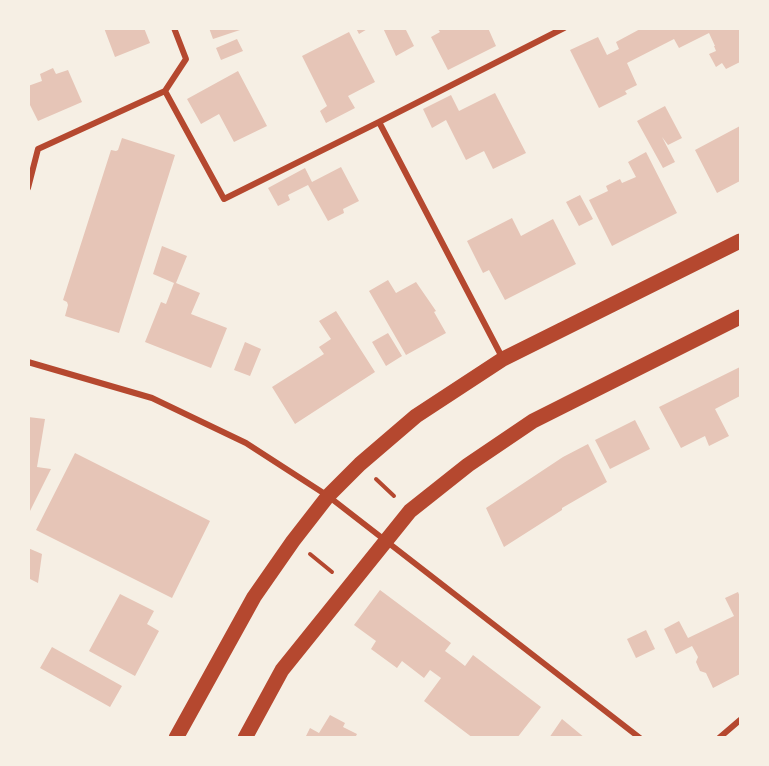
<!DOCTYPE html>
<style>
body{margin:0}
#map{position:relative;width:769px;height:766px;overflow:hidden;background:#f6efe4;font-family:"Noto Sans",sans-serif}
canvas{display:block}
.frame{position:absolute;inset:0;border:30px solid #f6efe4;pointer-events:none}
</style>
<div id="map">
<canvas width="769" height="766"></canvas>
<div class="frame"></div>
</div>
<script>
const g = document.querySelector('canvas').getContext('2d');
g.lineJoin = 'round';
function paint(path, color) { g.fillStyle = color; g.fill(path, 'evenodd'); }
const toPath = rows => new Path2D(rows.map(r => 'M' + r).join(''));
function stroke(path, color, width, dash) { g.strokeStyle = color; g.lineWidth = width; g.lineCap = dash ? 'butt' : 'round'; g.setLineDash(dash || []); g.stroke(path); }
paint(toPath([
 [104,28,144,28,150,43,115,57],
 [209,28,243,28,243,29,213,39],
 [356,28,369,28,359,34],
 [383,28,405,28,414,46,396,56],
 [437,28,488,28,496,46,448,70,431,37,440,32],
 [642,28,740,28,740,62,726,69,722,63,716,67,709,54,716,51,714,46,715,46,709,33,679,48,674,39,627,63,637,85,625,91,627,94,599,108,570,50,598,37,607,55,619,49,616,42],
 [349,32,375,82,348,96,355,108,326,123,320,111,327,106,302,56],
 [237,39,243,51,221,60,216,48],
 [53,68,56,74,68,70,82,102,38,121,28,101,28,86,42,81,40,74],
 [238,71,267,126,234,142,219,114,201,124,187,99],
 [495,93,526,153,493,169,484,151,466,160,446,120,432,128,423,109,451,95,459,111],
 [665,106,682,138,668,145,662,137,675,162,663,168,637,121],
 [740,126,740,181,717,193,695,150],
 [122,138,175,155,119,333,65,316,68,305,67,302,63,300,111,150,116,151,118,150],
 [646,152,677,213,612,246,589,200,608,191,606,186,620,179,622,183,636,177,628,162],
 [341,167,359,201,343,209,344,213,328,221,308,185,288,195,290,200,278,206,268,188,305,168,312,182],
 [580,195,593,219,579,226,566,202],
 [512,218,521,236,553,219,576,264,505,300,489,270,483,273,467,241],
 [162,246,187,256,176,283,200,293,191,314,227,328,211,368,145,342,161,302,166,304,174,283,153,274],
 [388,280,396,293,416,282,436,311,434,312,446,333,406,355,369,291],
 [336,311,375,372,295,424,272,387,324,354,319,347,331,339,319,321],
 [388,333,402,356,386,366,372,342],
 [245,342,261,349,250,376,234,370],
 [740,367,740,396,715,409,729,436,709,446,705,436,681,448,659,407],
 [28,417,45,419,37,467,51,469,28,515],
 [635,420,650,449,610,469,595,440],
 [588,444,607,482,562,508,562,510,504,547,486,508,563,457],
 [75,453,210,521,172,598,36,530],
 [28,548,42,554,38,583,28,578],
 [380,590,451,643,445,651,456,659,465,666,473,655,541,707,517,738,473,738,424,701,441,678,430,670,424,678,402,661,397,668,371,649,376,641,354,625],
 [738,592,740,597,740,674,713,688,706,673,700,671,696,662,698,657,692,646,676,654,664,629,679,621,688,638,734,616,725,598],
 [120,594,154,611,147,624,159,631,135,676,89,651],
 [646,630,655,649,636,658,627,639],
 [52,647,122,686,110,707,40,668],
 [330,715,345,723,343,727,357,734,355,738,305,738,310,728,319,733],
 [562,719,585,738,549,738]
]), '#e6c5b7');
stroke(toPath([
 [376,479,394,496],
 [310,554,332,572]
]), '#b5482f', 4);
stroke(toPath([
 [165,91,224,199,379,122,503,359],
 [379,122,564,28],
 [28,188,38,149,165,91,186,59,174,28],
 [28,362,152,398,246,443,328,496,640,738],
 [719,738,740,720]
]), '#b5482f', 6);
stroke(toPath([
 [176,738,254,597,293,541,328,496,360,464,416,416,503,359,740,241],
 [245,738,282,670,410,511,468,465,533,421,740,317]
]), '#b5482f', 15);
</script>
